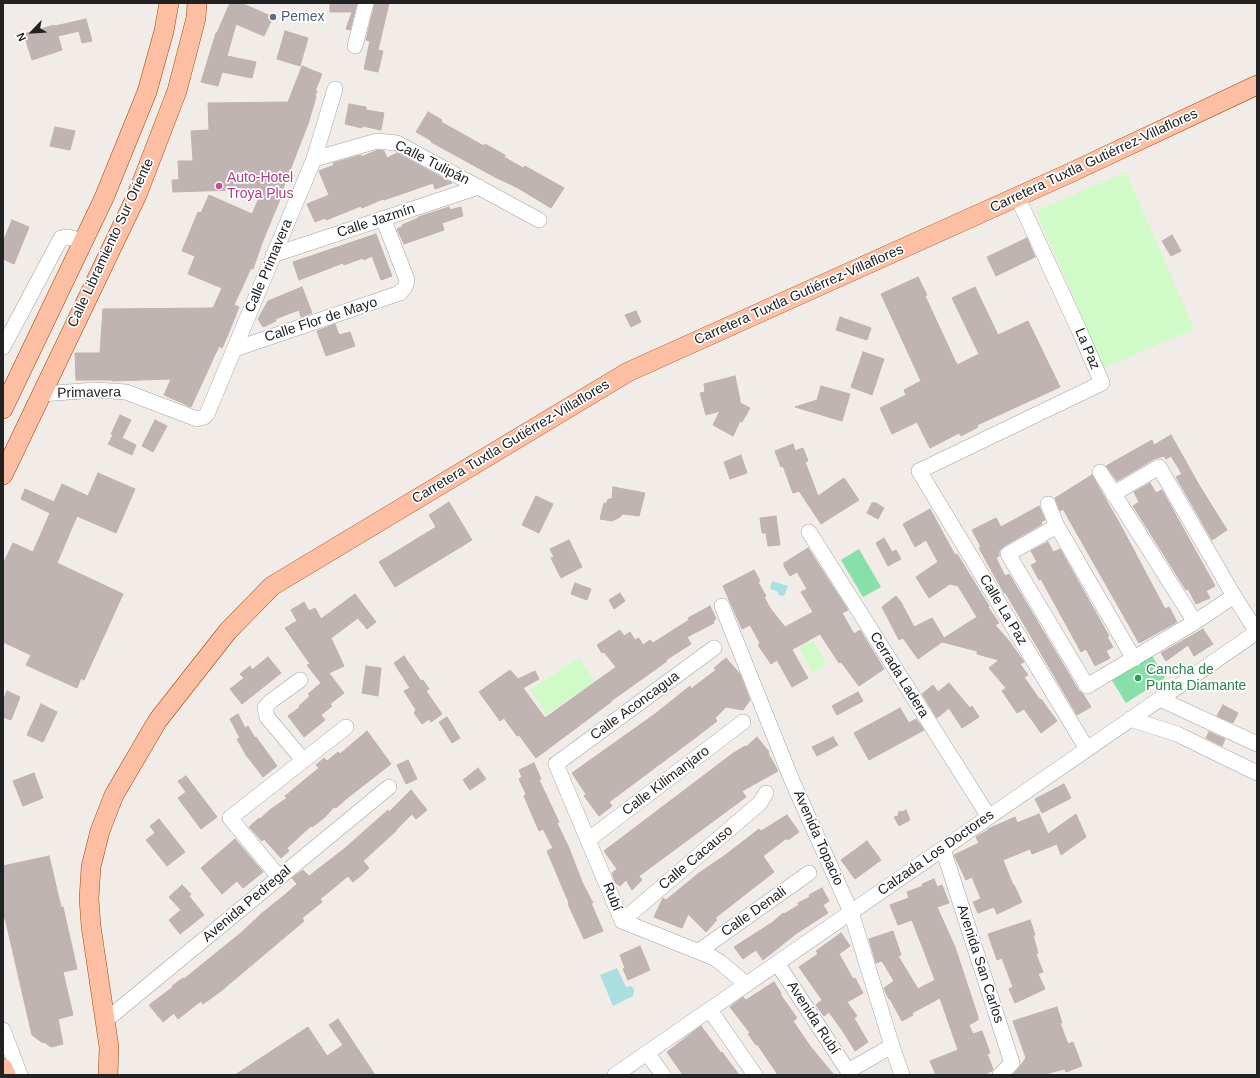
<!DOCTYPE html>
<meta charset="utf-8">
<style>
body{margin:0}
#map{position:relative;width:1260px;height:1078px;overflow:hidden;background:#f2ece8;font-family:Helvetica,sans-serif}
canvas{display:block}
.frame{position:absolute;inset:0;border:4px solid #222;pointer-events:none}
.north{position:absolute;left:12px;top:12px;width:40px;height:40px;-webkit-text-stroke:3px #fff;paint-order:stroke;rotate:245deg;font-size:11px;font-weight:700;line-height:16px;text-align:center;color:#222}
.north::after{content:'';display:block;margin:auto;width:14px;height:18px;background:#222;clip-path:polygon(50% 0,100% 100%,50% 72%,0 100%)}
</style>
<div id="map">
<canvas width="1260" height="1078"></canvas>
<div class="frame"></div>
<div class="north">N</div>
</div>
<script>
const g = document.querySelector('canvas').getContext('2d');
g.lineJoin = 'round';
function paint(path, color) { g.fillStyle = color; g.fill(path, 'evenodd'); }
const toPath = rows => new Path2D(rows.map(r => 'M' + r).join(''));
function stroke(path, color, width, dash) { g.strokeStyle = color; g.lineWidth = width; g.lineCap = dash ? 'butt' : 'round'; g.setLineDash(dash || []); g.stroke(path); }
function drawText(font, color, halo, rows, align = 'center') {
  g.font = font + ' Helvetica,sans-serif'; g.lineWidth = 3.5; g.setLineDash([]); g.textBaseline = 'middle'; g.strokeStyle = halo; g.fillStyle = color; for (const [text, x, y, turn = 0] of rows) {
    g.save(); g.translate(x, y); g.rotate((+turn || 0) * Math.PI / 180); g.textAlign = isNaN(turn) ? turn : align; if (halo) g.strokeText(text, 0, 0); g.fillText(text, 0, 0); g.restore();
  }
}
paint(toPath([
 [1126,172,1194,329,1104,368,1036,211],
 [813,640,827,665,813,673,799,648],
 [579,657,595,682,547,714,530,690]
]), '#d0fac7');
paint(toPath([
 [859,549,881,587,863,597,841,560],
 [1151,654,1165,678,1126,703,1111,679]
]), '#87e0a7');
paint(toPath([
 [772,581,788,586,784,596,779,595,777,591,770,589],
 [617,968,626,987,632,986,634,990,633,996,613,1006,600,975]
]), '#a9dfde');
const building = toPath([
 [230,3,241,3,273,17,264,36,236,24,227,56,256,62,252,78,222,72,218,86,201,82,216,33,217,33,230,3],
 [330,3,357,3,350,30,346,29,352,12,330,12,330,3],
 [375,3,389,3,378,50,383,51,378,72,364,69,370,41,366,40,375,3],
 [86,19,92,41,82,43,79,31,58,36,62,50,32,60,24,34,54,25,55,26,86,19],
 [285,31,308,38,300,66,277,59,285,31],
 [302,66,322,74,315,91,317,91,315,96,316,97,308,124,282,191,283,192,262,243,253,269,251,268,234,305,239,307,227,337,222,348,219,346,191,407,164,395,171,379,112,381,112,380,76,380,75,353,100,353,103,309,213,308,222,288,188,274,195,256,182,251,198,212,201,213,209,195,252,214,263,189,173,192,172,180,179,180,178,161,193,161,191,131,209,130,208,103,288,102,302,66],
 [349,104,366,107,366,110,384,113,381,130,362,126,362,128,345,124,349,104],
 [428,112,442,120,441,122,484,146,485,144,505,155,504,157,523,168,525,166,564,188,551,208,518,188,493,176,431,142,432,141,416,132,428,112],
 [55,127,75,131,70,150,50,146,55,127],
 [378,150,384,151,387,158,397,153,452,183,435,189,433,183,384,200,383,199,362,208,361,206,326,220,325,218,315,222,307,204,329,195,319,171,334,165,333,163,361,155,361,157,378,150],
 [449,207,450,210,461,207,463,216,442,223,444,230,404,244,397,229,403,226,402,225,418,218,418,217,449,207],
 [12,220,29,227,14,264,3,259,3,242,12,220],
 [376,234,392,276,381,280,372,256,364,260,363,258,344,265,343,263,299,280,293,262,376,234],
 [1172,235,1181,251,1171,256,1162,241,1172,235],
 [1027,238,1035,257,996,276,987,257,1027,238],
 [918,277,927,295,925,296,957,365,979,354,952,298,975,287,998,335,1028,321,1060,387,977,425,978,427,961,436,959,433,930,448,917,422,892,434,880,408,906,395,904,390,921,381,881,294,918,277],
 [302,287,312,313,301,317,299,310,275,319,276,321,263,327,258,319,268,301,302,287],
 [636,311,641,322,631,327,625,315,636,311],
 [840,317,871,328,867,340,836,330,840,317],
 [335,324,339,335,350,332,355,346,326,356,317,331,335,324],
 [863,352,884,359,872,395,851,387,863,352],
 [735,376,740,400,740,403,750,408,742,422,740,421,733,436,713,425,720,411,706,415,700,393,705,392,704,384,735,376],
 [821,386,850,394,842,421,795,407,817,400,821,386],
 [120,415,131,420,122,438,136,445,132,455,108,444,113,435,111,434,120,415],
 [155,420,167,426,153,452,142,446,155,420],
 [1171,435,1199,485,1227,530,1212,540,1176,477,1182,474,1171,456,1166,459,1164,456,1154,459,1117,481,1106,466,1152,440,1154,445,1171,435],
 [793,444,795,451,803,448,808,461,805,462,818,496,844,478,859,500,821,524,799,491,793,493,783,466,781,467,775,451,793,444],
 [741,455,747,473,730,479,724,462,741,455],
 [98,473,135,489,116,533,77,516,57,563,123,594,84,680,81,678,77,688,26,665,31,655,3,642,3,564,13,543,33,552,50,513,21,499,25,489,54,502,62,484,88,496,98,473],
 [1092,475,1121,526,1165,609,1169,607,1177,622,1139,643,1076,532,1063,509,1060,511,1055,498,1092,475],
 [1150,483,1156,493,1162,490,1215,586,1206,591,1210,598,1196,604,1188,589,1186,590,1133,506,1139,502,1134,492,1150,483],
 [613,487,645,493,639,516,623,514,620,517,612,521,600,519,604,503,606,504,608,499,612,499,613,487],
 [536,496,553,504,539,533,522,525,536,496],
 [449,502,472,540,395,587,379,562,436,527,429,515,449,502],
 [872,503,876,503,884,508,878,519,867,513,872,503],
 [1039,506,1045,520,1041,522,1042,524,1004,546,999,551,999,556,996,558,1005,576,1009,574,1079,691,1083,694,1091,707,1077,715,1005,592,1004,593,979,548,981,547,972,530,996,518,1001,527,1039,506],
 [930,509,955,555,957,554,989,606,988,607,999,623,995,625,1009,641,1024,662,1020,664,1028,675,1024,677,1040,700,1041,699,1057,721,1041,733,1024,709,1017,713,1002,691,1006,688,989,668,999,660,977,654,977,651,942,642,918,659,903,638,899,640,882,607,896,596,901,602,914,627,932,618,944,638,977,617,958,586,950,584,929,598,916,577,938,562,926,540,915,547,903,524,930,509],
 [776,516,780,545,768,546,766,533,762,533,760,518,776,516],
 [884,538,892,552,896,550,901,559,888,566,876,543,884,538],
 [569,540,582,567,561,578,551,558,554,557,550,549,569,540],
 [1048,542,1053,552,1060,549,1109,636,1107,637,1113,647,1106,651,1110,658,1095,666,1086,649,1081,652,1041,579,1039,580,1031,565,1037,562,1031,551,1048,542],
 [808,548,848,610,842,613,854,634,860,630,884,669,859,686,841,662,839,663,820,634,793,649,792,650,808,678,792,687,777,660,771,664,758,645,760,643,750,625,742,629,723,586,754,570,760,581,758,582,766,596,764,597,770,608,785,627,813,612,801,592,807,589,797,572,790,576,784,566,784,563,808,548],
 [575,583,591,589,587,600,571,594,575,583],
 [620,593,625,601,614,609,609,600,620,593],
 [355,594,376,622,367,629,358,618,331,638,344,666,329,673,344,693,330,704,332,706,321,715,325,720,304,737,288,716,300,707,299,706,310,696,308,694,321,683,307,665,310,664,285,628,297,621,291,610,304,602,309,611,315,608,321,619,355,594],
 [710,606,716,619,713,621,714,623,687,637,691,644,666,660,667,661,656,669,611,701,611,702,536,758,519,735,517,736,504,718,500,721,479,692,510,670,518,679,535,671,539,679,523,688,545,718,616,667,604,652,602,653,597,645,620,630,624,636,630,632,635,640,639,638,643,645,650,640,653,643,689,620,688,618,710,606],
 [1203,629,1213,644,1194,656,1188,645,1166,661,1161,653,1203,629],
 [404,656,421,681,423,680,429,689,426,691,442,714,431,722,429,719,422,724,414,713,416,710,404,691,410,688,394,663,404,656],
 [268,657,281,673,242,704,230,689,244,678,240,674,250,666,252,670,268,657],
 [726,658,740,674,750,700,743,710,726,707,715,718,717,721,695,738,609,802,612,806,599,816,584,796,586,794,572,773,655,714,690,686,691,689,716,670,714,668,726,658],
 [366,666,381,668,378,696,362,693,366,666],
 [949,683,970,708,972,706,979,717,962,728,949,708,937,718,922,694,933,685,938,692,949,683],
 [7,691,20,697,11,720,3,717,3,701,7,691],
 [858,692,863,701,837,715,832,706,858,692],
 [41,704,57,712,43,742,27,735,41,704],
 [1223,705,1238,713,1233,723,1217,716,1223,705],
 [900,708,909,723,916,719,924,730,869,760,854,733,900,708],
 [238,714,245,728,248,726,255,738,256,737,277,766,263,777,246,755,237,739,240,738,230,719,238,714],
 [447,717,460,738,452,743,439,722,447,717],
 [367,731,391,764,346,799,336,808,334,807,324,818,312,827,311,826,287,848,289,851,281,858,264,839,262,841,249,827,259,818,260,819,271,809,287,798,285,796,319,768,316,765,324,758,327,761,338,752,340,754,367,731],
 [1209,732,1225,739,1222,746,1206,738,1209,732],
 [757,737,769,752,768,753,778,771,742,791,746,797,639,876,642,880,632,890,626,880,620,886,615,882,612,873,617,869,604,851,732,754,745,746,746,747,757,737],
 [833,737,838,745,817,756,812,747,833,737],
 [408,760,417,779,406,784,397,765,408,760],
 [534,763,541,779,539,780,559,822,557,823,569,848,582,882,593,903,591,903,603,931,584,939,568,904,569,903,547,851,553,848,543,829,539,831,524,796,526,794,519,779,522,777,519,770,534,763],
 [478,768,486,779,470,790,463,780,478,768],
 [34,773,43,798,23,806,13,781,34,773],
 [186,776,217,817,201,829,178,798,186,792,178,781,186,776],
 [1064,784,1071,798,1042,813,1035,799,1064,784],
 [411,790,427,810,416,819,412,814,396,830,396,831,363,861,369,868,364,873,353,882,348,876,330,891,320,899,322,902,302,918,304,921,221,991,203,1004,201,1001,178,1019,174,1013,163,1022,149,1005,173,987,172,986,183,978,184,979,242,932,261,914,287,893,297,884,292,878,303,870,309,876,344,849,388,810,389,812,411,790],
 [906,810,910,820,899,826,894,817,898,816,899,811,902,812,906,810],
 [1039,814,1048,834,1076,814,1086,837,1061,855,1057,844,1032,854,1030,849,1003,860,1013,885,1014,885,1022,902,997,914,994,907,978,913,973,902,981,899,972,877,966,880,954,855,979,843,976,837,988,830,988,829,1015,817,1017,823,1039,814],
 [787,815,799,832,788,840,787,838,763,856,774,872,715,918,717,920,706,932,688,914,682,928,654,917,663,898,666,900,699,873,724,856,759,829,761,831,787,815],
 [159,819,185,852,167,866,146,840,155,833,150,826,159,819],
 [235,839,263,872,243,888,237,881,222,894,201,868,235,839],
 [867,841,881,860,855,879,841,860,867,841],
 [49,856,61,907,63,907,77,969,63,972,73,1015,58,1019,63,1044,51,1047,44,1042,43,1043,32,1035,5,918,3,918,3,866,49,856],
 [934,879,937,887,942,885,949,903,937,907,955,947,978,1017,978,1020,969,1025,973,1034,982,1031,990,1053,987,1054,993,1069,992,1071,983,1075,936,1075,930,1061,958,1050,940,998,912,1013,913,1015,902,1021,890,999,889,999,886,993,884,988,894,981,882,961,876,963,869,939,893,931,901,955,898,956,918,989,935,980,912,920,898,925,890,905,909,898,907,892,923,886,922,884,934,879],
 [182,885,191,894,189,896,204,915,180,934,169,920,181,910,169,897,182,885],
 [822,888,829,901,823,905,828,913,797,933,763,960,756,950,743,959,734,947,773,922,783,913,784,914,799,905,798,903,810,897,809,895,822,888],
 [1030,920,1035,935,1033,935,1038,953,1036,954,1043,972,1038,974,1045,989,1015,1003,1009,989,1013,987,1002,958,997,960,988,934,1030,920],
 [841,933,850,946,839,954,853,979,855,978,863,993,847,1002,857,1016,854,1018,868,1042,855,1051,844,1033,829,1012,824,1016,816,1005,822,1000,799,967,818,954,816,951,841,933],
 [640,946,650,970,628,980,623,969,625,968,620,955,640,946],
 [774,982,781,993,780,994,797,1018,793,1021,810,1046,834,1075,778,1075,757,1044,756,1045,748,1034,750,1033,730,1007,743,997,746,1000,774,982],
 [1057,1007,1062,1023,1060,1023,1068,1044,1073,1042,1082,1066,1066,1072,1065,1069,1041,1075,1013,1075,1026,1058,1013,1021,1057,1007],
 [338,1019,375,1075,235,1075,308,1027,327,1056,343,1045,329,1025,338,1019],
 [701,1026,721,1053,722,1052,739,1075,683,1075,667,1052,701,1026]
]);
paint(building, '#bfb4b1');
stroke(building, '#c4afaa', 1);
const minor = toPath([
 [355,46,366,3],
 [314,159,377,141,397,143,539,220],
 [1017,196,1079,330,1102,383,919,471,1087,749],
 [273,255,479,187],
 [3,347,61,238,68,237,84,241],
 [235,349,400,293,405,287,407,280,383,218],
 [41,394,96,390,126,392,197,419,204,417,207,414,314,159,335,89],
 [1100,472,1195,622],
 [1113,494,1159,467,1234,596,1257,632],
 [1048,504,1057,526,1134,659],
 [1057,526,1008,554,1087,686,1195,622,1234,596],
 [809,532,989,817],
 [722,606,793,783,851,912,892,1046,902,1075],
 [714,648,556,764,622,921,712,957,720,962,746,984],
 [300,680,271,701,265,708,267,717,303,760],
 [1160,699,1257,744],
 [1130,719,1177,734,1257,773],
 [588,840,743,722],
 [943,849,1012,1063,1000,1075],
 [279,877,230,818,346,727],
 [622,921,760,803,766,793],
 [699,951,809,873],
 [777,963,848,1071,892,1046],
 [710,1010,755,1075],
 [105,1021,389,787],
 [3,1030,20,1075],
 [647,1053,663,1075],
 [615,1075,1257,632]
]);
const major = toPath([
 [3,409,104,198,147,92,164,31,169,3],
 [3,475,137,195,177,91,196,18,197,3],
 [3,1068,6,1075],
 [108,1075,109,1047,91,926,89,899,91,867,100,831,114,795,158,720,228,631,272,586,628,372,1070,173,1257,85]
]);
stroke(minor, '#a3a3a3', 16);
stroke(major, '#9f4300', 20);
stroke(minor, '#fff', 15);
stroke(major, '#fcbfa3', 19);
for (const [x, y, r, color] of [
 [273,17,4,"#5c6f8a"],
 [219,186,4,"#d1479c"],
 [1138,678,4,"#2e9e5b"]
]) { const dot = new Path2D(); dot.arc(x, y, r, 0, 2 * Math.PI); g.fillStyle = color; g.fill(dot); stroke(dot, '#fff', 1.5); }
drawText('14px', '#4e5e75', '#fff', [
 ["Pemex",281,17]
], 'left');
drawText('14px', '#222', '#fff', [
 ["Carretera Tuxtla Gutiérrez-Villaflores",1094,161,-25],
 ["Calle Tulipán",432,163,27],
 ["Calle Jazmín",376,221,-18],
 ["Calle Libramiento Sur Oriente",111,243,-65],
 ["Calle Primavera",269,266,-67],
 ["Carretera Tuxtla Gutiérrez-Villaflores",799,295,-24],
 ["Calle Flor de Mayo",321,320,-18],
 ["La Paz",1087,349,67],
 ["Primavera",89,393,-1],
 ["Carretera Tuxtla Gutiérrez-Villaflores",511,442,-31],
 ["Calle La Paz",1003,610,59],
 ["Cerrada Ladera",899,675,58],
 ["Calle Aconcagua",635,706,-36],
 ["Calle Kilimanjaro",666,781,-37],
 ["Avenida Topacio",818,838,66],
 ["Calzada Los Doctores",936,853,-35],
 ["Calle Cacauso",696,858,-40],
 ["Rubí",612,897,68],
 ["Avenida Pedregal",247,904,-40],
 ["Calle Denali",754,912,-35],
 ["Avenida San Carlos",980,964,72],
 ["Avenida Rubí",813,1018,57]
]);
drawText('14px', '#b23c85', '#fff', [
 ["Auto-Hotel",227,178],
 ["Troya Plus",227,194]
], 'left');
drawText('14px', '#27864d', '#fff', [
 ["Cancha de",1146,670],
 ["Punta Diamante",1146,686]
], 'left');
</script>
